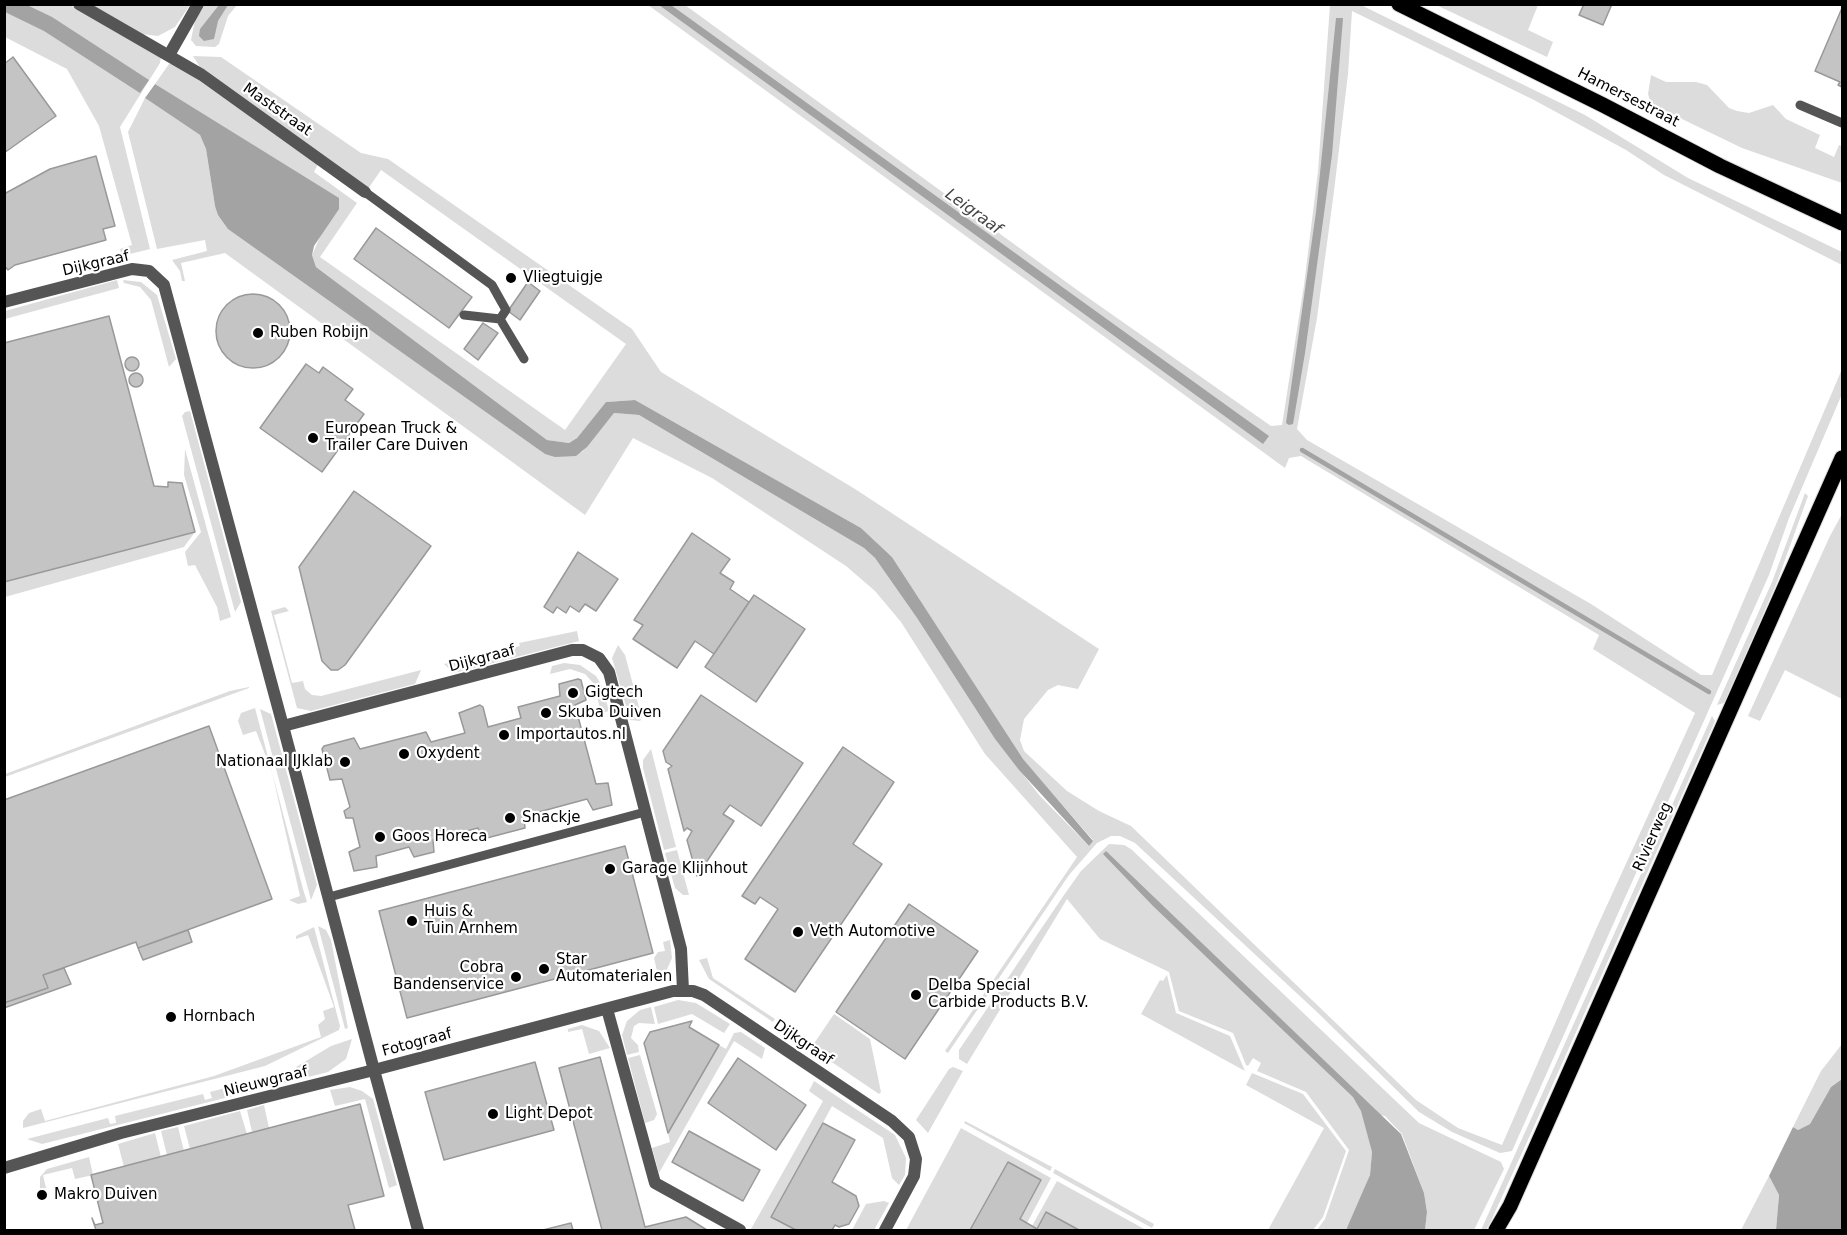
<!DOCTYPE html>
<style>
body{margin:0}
#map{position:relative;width:1847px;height:1235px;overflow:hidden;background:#fff;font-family:"DejaVu Sans",sans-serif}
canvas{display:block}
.frame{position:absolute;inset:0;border:6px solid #000;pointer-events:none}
</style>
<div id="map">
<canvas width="1847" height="1235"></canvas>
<div class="frame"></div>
</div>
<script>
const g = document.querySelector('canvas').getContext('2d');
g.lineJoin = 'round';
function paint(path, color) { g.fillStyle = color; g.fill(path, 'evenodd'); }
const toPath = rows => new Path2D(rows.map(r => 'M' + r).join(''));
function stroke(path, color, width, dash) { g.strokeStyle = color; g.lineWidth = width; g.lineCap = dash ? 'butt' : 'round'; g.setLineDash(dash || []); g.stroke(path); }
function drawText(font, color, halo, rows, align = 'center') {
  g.font = font + ' "DejaVu Sans",sans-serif'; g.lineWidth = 4.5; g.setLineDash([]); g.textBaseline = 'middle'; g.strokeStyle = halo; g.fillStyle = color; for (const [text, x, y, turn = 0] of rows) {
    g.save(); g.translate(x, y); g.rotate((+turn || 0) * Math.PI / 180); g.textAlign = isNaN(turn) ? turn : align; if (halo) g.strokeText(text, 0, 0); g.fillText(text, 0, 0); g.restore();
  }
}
paint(toPath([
 [5,5,70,5,161,57,160,63,120,127,150,249,122,256,120,249,132,245,99,126,67,69,5,37],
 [86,5,190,5,175,27,158,36,141,34],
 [205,5,237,5,228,16,219,44,215,47,196,46,191,40,195,20],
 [648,5,685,5,1080,292,1271,426,1282,425,1304,285,1318,171,1330,5,1361,5,1585,115,1688,178,1842,252,1842,265,1664,175,1626,150,1534,100,1352,11,1348,74,1334,191,1317,318,1297,429,1307,440,1591,604,1701,675,1712,675,1842,369,1842,394,1789,518,1769,575,1512,1151,1500,1153,1452,1132,1419,1112,1317,1012,1135,843,1120,836,1111,836,1097,843,1069,875,948,1053,945,1051,1077,857,985,754,901,622,875,591,846,566,712,478,633,438,585,515,225,253,181,263,185,281,182,281,180,271,172,260,207,251,205,240,157,249,128,132,145,98,200,135,206,149,215,206,545,454,582,452,614,413,639,415,864,548,875,558,917,618,995,739,1040,796,1089,846,1093,840,1022,759,892,557,861,528,635,400,606,402,577,438,569,443,547,440,316,267,312,255,336,201,155,84,169,64,177,64,318,164,314,172,357,203,320,257,565,430,626,344,381,170,368,189,201,69,193,56,221,57,361,153,388,159,632,329,661,372,855,489,1099,649,1078,689,1058,685,1048,690,1024,719,1020,740,1024,751,1067,791,1099,811,1131,826,1416,1100,1458,1128,1502,1145,1597,927,1695,713,1593,649,1599,635,1301,456,1289,458,1285,468],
 [1436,5,1538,5,1528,30,1553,42,1547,57],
 [1651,75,1666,82,1696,82,1707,85,1729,108,1737,111,1749,113,1773,105,1786,119,1820,135,1815,148,1834,157,1839,145,1842,146,1842,183,1742,148,1651,104,1648,94],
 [117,280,119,288,5,319,5,311],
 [123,280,141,282,157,295,176,359,169,367,151,300,140,287,124,283],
 [190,411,241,602,235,612,182,416,185,412],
 [185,449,231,617,220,621,217,607,195,565,188,566,185,552,201,532,184,475],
 [1805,493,1808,496,1777,582,1724,703,1717,705,1772,582],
 [1842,514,1842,699,1785,670,1760,721,1748,716,1830,536],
 [195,532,184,547,5,597,5,582],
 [285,607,289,611,274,615,292,683,303,681,305,689,312,695,321,696,421,670,415,684,311,711,297,708,271,611],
 [577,631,579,641,454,673,444,664,520,646,519,643],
 [618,645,625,655,642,718,640,721,630,720,612,658],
 [564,663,580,665,596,676,602,686,609,711,601,713,594,684,585,674,570,669,550,674,552,666],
 [249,687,249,688,5,777,5,774,230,691],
 [255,708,272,772,303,889,307,902,298,904,289,900,300,896,272,772,256,731,243,735,238,721,241,713],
 [260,709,271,714,317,885,311,900],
 [1712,716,1715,721,1527,1142,1490,1223,1486,1230,1481,1230],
 [651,749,676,847,664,850,643,768,643,760],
 [1109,844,1124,845,1131,849,1419,1123,1501,1162,1504,1169,1474,1230,1425,1230,1427,1212,1424,1193,1402,1134,1385,1116,1362,1111,1372,1152,1370,1175,1362,1197,1346,1230,1317,1230,1325,1219,1349,1150,1306,1092,1257,1071,1261,1063,1253,1058,1248,1066,1246,1065,1233,1033,1179,1011,1169,972,1100,939,1067,899,967,1064,959,1059,959,1050,1064,895,1081,871],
 [677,850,689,895,683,895,675,888,665,853],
 [318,926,326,930,331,940,348,1028,345,1029],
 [314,927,340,1026,339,1030,265,1066,23,1128,23,1121,29,1113,41,1109,45,1121,214,1076,321,1037,318,1025,325,1019,323,1011,334,1007,308,935,296,939,296,936],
 [670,940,672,958,664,976,646,980,645,974,657,971,654,958,658,952,665,951,663,942],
 [707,958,713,978,775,1019,773,1022,709,979,699,960],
 [1167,975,1176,1013,1230,1036,1245,1071,1141,1014,1160,980,1163,981],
 [678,1000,696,1003,730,1024,724,1033,692,1014,658,1024,654,1007],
 [651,1007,655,1024,639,1023,634,1026,631,1038,638,1045,639,1052,627,1055,622,1035,627,1021,640,1010],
 [834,1014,870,1039,881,1092,879,1094,811,1048],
 [582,1025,599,1031,610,1048,589,1054,582,1029,568,1032,568,1029],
 [741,1032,765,1048,762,1059,734,1041,659,1173,652,1148,670,1142,668,1133,719,1045,726,1049,734,1033],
 [352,1039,346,1059,328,1072,42,1144,27,1139,108,1118,110,1124,116,1123,115,1116,203,1094,205,1100,212,1098,210,1092,286,1072,287,1077,298,1074,296,1067,331,1046],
 [1842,1044,1842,1079,1831,1087,1810,1124,1798,1130,1793,1127,1821,1071],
 [640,1055,657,1114,654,1120,645,1123,628,1058],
 [953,1067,963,1071,928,1133,916,1120,949,1069],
 [1252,1073,1303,1094,1346,1151,1323,1217,1313,1230,1268,1230,1324,1128,1246,1085],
 [814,1081,895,1135,906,1158,905,1175,899,1185,892,1178,883,1138,832,1106,772,1217,796,1230,754,1230,751,1229,823,1101,809,1091],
 [350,1087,362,1091,373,1099,397,1185,389,1188,365,1099,335,1106,330,1090],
 [264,1105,269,1128,252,1132,247,1110],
 [240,1111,247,1134,190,1149,184,1126],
 [965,1121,1052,1167,1050,1171,964,1123],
 [178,1127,184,1151,167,1155,161,1131],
 [961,1128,1051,1178,1027,1223,1020,1219,1041,1180,1009,1162,970,1230,906,1230],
 [155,1133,161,1157,124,1167,118,1144],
 [89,1157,93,1175,75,1179,72,1168,43,1175,46,1188,40,1189,40,1177,47,1169],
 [1055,1169,1154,1224,1152,1228,1053,1173],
 [1769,1176,1779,1195,1776,1230,1741,1230],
 [1057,1181,1146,1230,1079,1230,1046,1212,1037,1229,1032,1226],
 [884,1201,889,1203,874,1230,852,1230,866,1204]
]), '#dcdcdc');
paint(toPath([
 [5,4,27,5,52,17,149,80,140,93,44,31,5,12],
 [219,5,228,5,218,21,214,39,204,41,199,36,200,29],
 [659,5,671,5,1269,436,1263,444],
 [1336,18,1343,18,1332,155,1305,353,1293,424,1289,425,1286,423,1316,212],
 [155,84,339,198,339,209,314,246,312,255,316,267,547,440,569,443,577,438,606,402,635,400,861,528,892,557,1023,759,1093,841,1089,846,1019,770,995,739,917,618,875,558,864,548,639,415,614,413,587,447,576,456,555,457,545,454,228,229,218,215,215,206,206,149,200,135,145,98],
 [1106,851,1401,1134,1424,1193,1427,1212,1425,1230,1346,1230,1370,1175,1372,1152,1361,1111,1353,1097,1153,906,1103,854],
 [1842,1079,1842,1230,1776,1230,1779,1195,1769,1176,1793,1127,1798,1130,1810,1124,1831,1087]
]), '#a3a3a3');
stroke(toPath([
 [1302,450,1709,692]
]), '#a3a3a3', 4.5);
const building = toPath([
 [1584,4,1612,4,1603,25,1579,15,1584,4],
 [1842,8,1842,87,1838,85,1840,82,1815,71,1842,8],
 [13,57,56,116,4,153,4,64,13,57],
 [96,156,115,226,103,229,106,240,15,265,8,270,4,265,4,194,50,169,96,156],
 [376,228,472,297,449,328,354,259,376,228],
 [528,282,540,291,520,320,508,311,528,282],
 '216 331a37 37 0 1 1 74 0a37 37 0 1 1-74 0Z',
 [109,316,154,486,168,487,168,482,182,483,195,532,4,582,4,343,109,316],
 [483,323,498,333,478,360,464,349,483,323],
 '125 364a7 7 0 1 1 14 0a7 7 0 1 1-14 0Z',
 [306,364,319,373,323,367,353,389,345,400,364,414,322,472,260,428,306,364],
 '129 380a7 7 0 1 1 14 0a7 7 0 1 1-14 0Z',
 [354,491,431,546,345,665,338,670,331,670,322,661,299,567,354,491],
 [692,533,730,559,720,573,734,582,730,589,749,602,714,654,695,641,677,668,633,639,643,625,634,620,692,533],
 [578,552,618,579,596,611,585,604,579,612,570,606,566,613,557,607,553,613,544,607,578,552],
 [754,595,805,629,756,702,705,667,754,595],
 [578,679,581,680,586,700,575,705,596,784,608,783,612,805,593,810,587,799,524,816,525,828,483,839,478,828,433,840,434,852,414,857,409,847,376,856,377,867,354,871,349,852,360,847,353,818,346,818,344,811,350,807,342,779,330,780,322,749,324,746,354,738,360,749,426,732,431,742,465,733,459,713,480,705,483,707,488,727,521,718,518,707,560,696,559,684,578,679],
 [701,695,803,763,761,826,730,805,723,814,734,821,697,876,687,840,692,831,687,828,684,831,668,769,672,766,666,762,663,751,701,695],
 [209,726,272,899,138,948,136,942,43,975,48,988,4,1003,4,800,209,726],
 [843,747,894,782,853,844,882,864,795,992,745,959,778,909,760,897,755,904,742,896,843,747],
 [625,846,653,953,407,1018,379,911,625,846],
 [909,904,978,951,905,1059,836,1012,909,904],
 [188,930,192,942,143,960,138,948,188,930],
 [64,968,71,984,4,1008,4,1003,48,988,43,975,64,968],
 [692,1021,689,1027,719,1045,668,1133,644,1043,650,1032,692,1021],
 [600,1057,645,1227,686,1217,707,1230,602,1230,559,1068,600,1057],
 [738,1058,806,1105,776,1150,708,1103,738,1058],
 [535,1062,554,1130,444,1160,425,1092,535,1062],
 [360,1104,384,1196,348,1205,355,1230,96,1230,92,1218,95,1225,103,1223,91,1175,360,1104],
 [823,1123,855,1140,832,1182,856,1196,859,1206,849,1224,839,1227,835,1225,832,1230,796,1230,771,1217,823,1123],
 [689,1131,760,1170,743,1201,672,1162,689,1131],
 [1008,1162,1041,1180,1020,1219,1037,1229,1046,1212,1079,1230,970,1230,1008,1162],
 [571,1223,573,1230,543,1230,571,1223]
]);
paint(building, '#c4c4c4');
stroke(building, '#999', 1.5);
const primary = toPath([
 [1399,4,1603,105,1720,166,1842,223],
 [1496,1230,1510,1206,1842,458]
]);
stroke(primary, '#dbdbdb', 17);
stroke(toPath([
 [1800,105,1842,123],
 [365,192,492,285,506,310,500,319,464,315],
 [500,319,524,359],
 [329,897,645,812]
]), '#555', 9);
stroke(toPath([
 [79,4,202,75,365,192],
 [169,55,198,4],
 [4,302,132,269,149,271,164,285,283,726,572,650,583,650,599,658,609,672,681,949,683,990],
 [283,726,374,1070,673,991,693,991,704,995,892,1121,909,1137,916,1159,914,1176,885,1230],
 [607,1009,655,1183,740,1230]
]), '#555', 12);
stroke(toPath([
 [4,1168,121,1133,374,1070,418,1230]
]), '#555', 12);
stroke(primary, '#000', 15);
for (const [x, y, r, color] of [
 [511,278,6,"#000"],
 [258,333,6,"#000"],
 [313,438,6,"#000"],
 [573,693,6,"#000"],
 [546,713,6,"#000"],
 [504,735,6,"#000"],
 [404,754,6,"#000"],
 [345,762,6,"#000"],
 [510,818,6,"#000"],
 [380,837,6,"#000"],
 [610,869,6,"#000"],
 [412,921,6,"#000"],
 [798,932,6,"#000"],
 [544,969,6,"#000"],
 [516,977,6,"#000"],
 [916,995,6,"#000"],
 [171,1017,6,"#000"],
 [493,1114,6,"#000"],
 [42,1195,6,"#000"]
]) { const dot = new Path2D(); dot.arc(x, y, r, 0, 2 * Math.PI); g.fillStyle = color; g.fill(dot); stroke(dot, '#fff', 2); }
drawText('15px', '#000', '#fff', [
 ["Hamersestraat",1628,98,27],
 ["Maststraat",277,110,35],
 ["Dijkgraaf",96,264,-13],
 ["Dijkgraaf",482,659,-15],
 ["Rivierweg",1653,837,-66],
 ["Fotograaf",417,1043,-15],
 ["Dijkgraaf",803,1043,34],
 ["Nieuwgraaf",266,1082,-14]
]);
drawText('15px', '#000', '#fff', [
 ["Vliegtuigje",523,278],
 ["Ruben Robijn",270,333],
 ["European Truck &",325,429],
 ["Trailer Care Duiven",325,446],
 ["Gigtech",585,693],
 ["Skuba Duiven",558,713],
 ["Importautos.nl",516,735],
 ["Oxydent",416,754],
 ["Nationaal IJklab",333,762,"right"],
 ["Snackje",522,818],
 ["Goos Horeca",392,837],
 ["Garage Klijnhout",622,869],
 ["Huis &",424,912],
 ["Tuin Arnhem",424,929],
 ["Veth Automotive",810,932],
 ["Star",556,960],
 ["Automaterialen",556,977],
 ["Cobra",504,968,"right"],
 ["Bandenservice",504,985,"right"],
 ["Delba Special",928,986],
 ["Carbide Products B.V.",928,1003],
 ["Hornbach",183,1017],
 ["Light Depot",505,1114],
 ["Makro Duiven",54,1195]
], 'left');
drawText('italic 16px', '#444', '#fff', [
 ["Leigraaf",973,212,36]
]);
</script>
